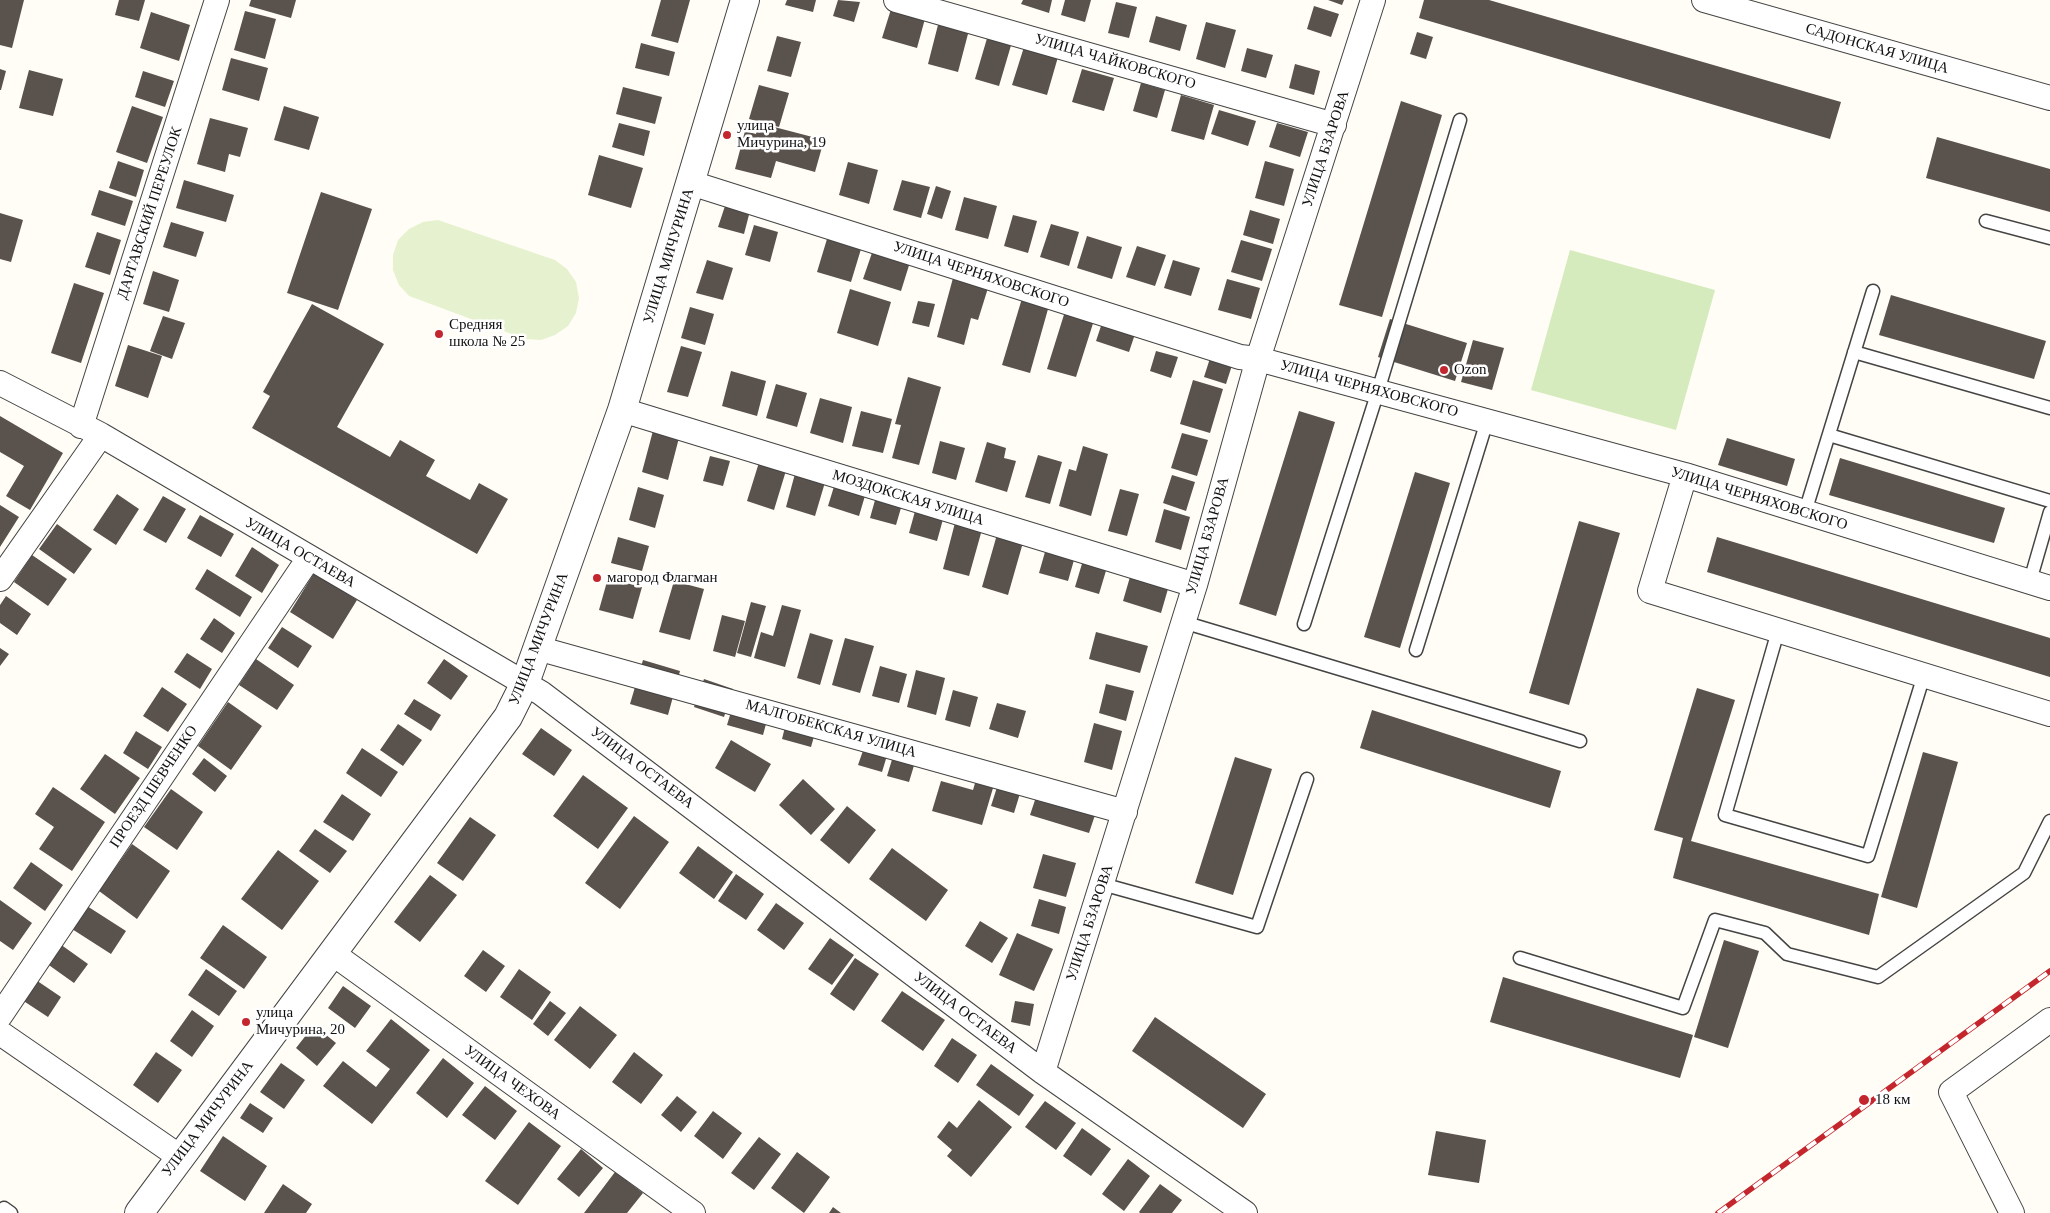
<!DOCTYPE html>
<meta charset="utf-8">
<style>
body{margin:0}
canvas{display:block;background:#fffdf5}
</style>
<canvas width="2050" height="1213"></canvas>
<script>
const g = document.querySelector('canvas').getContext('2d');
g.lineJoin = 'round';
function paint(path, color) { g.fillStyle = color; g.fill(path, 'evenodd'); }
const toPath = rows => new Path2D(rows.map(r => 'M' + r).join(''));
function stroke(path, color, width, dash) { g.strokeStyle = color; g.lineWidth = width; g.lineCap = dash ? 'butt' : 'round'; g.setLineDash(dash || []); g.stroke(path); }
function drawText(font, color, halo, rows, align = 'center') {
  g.font = font + ' Georgia,serif'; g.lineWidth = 5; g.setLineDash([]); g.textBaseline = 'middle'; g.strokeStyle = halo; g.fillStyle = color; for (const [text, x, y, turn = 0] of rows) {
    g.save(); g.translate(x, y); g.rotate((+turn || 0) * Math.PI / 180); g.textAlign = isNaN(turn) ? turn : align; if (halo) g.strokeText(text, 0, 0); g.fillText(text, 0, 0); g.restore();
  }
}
paint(toPath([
 [1570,250,1715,290,1676,430,1531,390]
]), '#d5ebbd');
paint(toPath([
 [438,220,555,260,567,269,576,282,579,298,576,313,568,326,555,335,541,340,525,339,409,296,399,285,393,270,393,255,398,240,409,229,423,222]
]), '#e6f2cf');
paint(toPath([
 [0,0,24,0,12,48,0,45],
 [119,0,145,0,139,21,115,15],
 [251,0,296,0,291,18,249,6],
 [661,0,690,0,678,43,651,36],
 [787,0,816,0,813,12,785,5],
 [838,0,860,2,854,22,833,16],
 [1023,0,1052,0,1049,13,1021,4],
 [1065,0,1091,0,1085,22,1061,15],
 [1328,0,1344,0,1342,5],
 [1424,0,1489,0,1841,102,1830,139,1419,18],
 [1116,2,1137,7,1129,38,1108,33],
 [892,6,926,15,917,48,882,38],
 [1314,6,1339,14,1331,37,1307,29],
 [245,11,276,19,265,59,234,50],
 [151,12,190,25,179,61,140,48],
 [1156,16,1187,25,1180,51,1149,42],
 [939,21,969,30,958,72,928,64],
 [1206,22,1236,30,1225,68,1196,59],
 [1417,32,1433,37,1426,59,1410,54],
 [988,35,1012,42,999,86,975,79],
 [777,36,801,42,791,77,767,71],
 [641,43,675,52,669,76,635,68],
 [1024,47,1058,57,1047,95,1012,85],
 [1247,48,1273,55,1266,78,1241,71],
 [231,58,268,68,259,101,222,90],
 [1295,64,1320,71,1314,95,1289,88],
 [0,69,6,71,1,90,0,90],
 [1082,69,1114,78,1104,111,1072,102],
 [29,70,63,79,53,116,19,108],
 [143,71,174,81,165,107,135,97],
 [1141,83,1165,90,1157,118,1133,111],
 [759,85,789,93,779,127,749,119],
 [623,87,662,97,655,124,616,114],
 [1181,95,1214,105,1204,140,1171,131],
 [1401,101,1442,115,1382,317,1339,305],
 [132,106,163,117,147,163,116,152],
 [284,106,319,117,309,150,274,140],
 [1219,110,1256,121,1248,146,1211,134],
 [210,118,248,128,240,157,229,154,225,172,197,164],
 [619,123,650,131,644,156,612,147],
 [759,123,824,140,815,172,776,161,771,178,735,169,745,131,756,134],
 [1277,123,1308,132,1300,157,1269,147],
 [1937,137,2050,169,2050,212,1926,178],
 [599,155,643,168,631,208,588,195],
 [118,161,144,170,136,197,109,188],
 [1265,161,1294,169,1284,206,1255,198],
 [848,162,878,170,869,204,839,195],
 [184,180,234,195,226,222,176,208],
 [902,180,930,187,921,218,893,210],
 [936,186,951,191,942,219,927,214],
 [99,190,133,201,125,226,91,215],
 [321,192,372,209,338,310,287,293],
 [964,197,997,206,988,239,955,230],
 [727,200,751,207,744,234,718,227],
 [1250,210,1280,219,1273,244,1243,235],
 [0,213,23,220,11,262,0,259],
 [1013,215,1037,221,1028,253,1004,246],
 [171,222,204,232,196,257,163,247],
 [1051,224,1079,232,1069,266,1040,257],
 [754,225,778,232,770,262,745,255],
 [97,232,121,240,110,275,85,267],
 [1087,236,1122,247,1112,279,1077,268],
 [827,239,861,249,851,282,817,272],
 [1241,240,1272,249,1262,281,1231,272],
 [1137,246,1166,255,1155,286,1126,277],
 [874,247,911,259,901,291,863,279],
 [707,260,733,268,723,300,696,293],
 [1173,260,1200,268,1191,296,1164,288],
 [153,271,179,280,169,312,143,304],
 [953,278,988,288,978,320,971,318,964,345,937,337],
 [1227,279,1260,288,1251,319,1218,310],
 [74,283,104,293,81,363,51,353],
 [850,289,891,302,878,346,837,333],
 [1023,295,1050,302,1030,373,1002,365],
 [1891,295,2046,341,2034,379,1879,335],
 [918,301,935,304,929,327,912,323],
 [312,304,384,344,337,427,390,457,400,440,435,460,426,476,470,500,479,483,508,499,477,554,252,428,270,396,263,392],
 [1067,305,1096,314,1076,377,1047,369],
 [690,307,714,314,705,345,681,338],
 [163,316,185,323,172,359,150,351],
 [1104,317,1137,328,1129,352,1096,341],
 [1390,319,1467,343,1455,381,1378,357],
 [1473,340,1504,348,1492,390,1461,382],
 [128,345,162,356,148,398,115,386],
 [681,346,702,352,688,397,667,392],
 [1156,351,1178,357,1171,378,1150,371],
 [1212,352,1234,359,1226,384,1204,377],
 [731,371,766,381,757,416,722,406],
 [908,377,941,387,919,465,892,458,901,425,895,424],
 [1193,380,1223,389,1210,433,1180,424],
 [776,384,807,393,797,427,766,418],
 [820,398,852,407,843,443,810,433],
 [861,411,892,419,883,453,852,446],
 [1299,411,1335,422,1276,616,1239,604],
 [0,416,63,453,30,510,6,496,24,466,0,452],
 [654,427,680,434,668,480,642,472],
 [1182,433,1208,440,1197,476,1171,468],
 [1727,438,1795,459,1787,486,1718,465],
 [940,441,965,448,956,480,932,473],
 [987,442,1006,448,1004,458,1016,461,1007,492,975,482],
 [1083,446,1108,454,1091,516,1059,506,1069,469,1076,471],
 [1038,455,1062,462,1050,504,1025,497],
 [710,456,730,461,723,486,703,481],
 [761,456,788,464,774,510,747,501],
 [1840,458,2005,508,1994,543,1829,495],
 [796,470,826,479,815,516,786,507],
 [1415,472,1450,483,1400,648,1364,637],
 [1172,475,1195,482,1186,511,1163,503],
 [836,480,867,489,859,516,828,506],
 [638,487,664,495,655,528,629,520],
 [1120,489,1139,494,1127,536,1108,531],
 [877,493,903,501,896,525,870,518],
 [117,494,139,509,116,545,93,530],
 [163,496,186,509,166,543,143,530],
 [917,504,945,512,937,541,909,533],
 [0,505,19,517,0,547],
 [1164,509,1190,517,1181,550,1155,542],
 [200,515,234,534,221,557,187,538],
 [956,519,983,526,969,576,943,569],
 [1579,521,1620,533,1569,705,1529,693],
 [57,524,92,549,74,574,39,549],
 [998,531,1024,539,1008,595,982,587],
 [618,537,649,546,642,571,611,563],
 [1717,537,2050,638,2050,677,1707,572],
 [1047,545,1076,553,1068,581,1039,573],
 [252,547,279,565,262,593,235,576],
 [32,555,67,579,48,606,14,582],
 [1084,557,1108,564,1099,594,1075,587],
 [207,569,252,597,240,617,195,589],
 [1132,570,1170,582,1161,613,1123,601],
 [314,573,357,600,333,639,290,612],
 [608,578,642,587,633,619,599,610],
 [674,581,704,589,690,640,659,632],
 [6,596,31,614,17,635,0,623,0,605],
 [751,602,766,606,751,657,737,653],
 [782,605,801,610,785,667,754,658,761,632,773,636],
 [722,615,745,621,735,657,713,651],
 [214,618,235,633,222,653,200,639],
 [282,627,312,646,298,668,268,648],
 [1096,632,1148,646,1140,673,1089,659],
 [810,633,833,640,820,685,797,678],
 [845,638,874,646,860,693,832,685],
 [0,648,9,654,0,666],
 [187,653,212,669,200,689,174,672],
 [256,659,294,685,277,710,239,685],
 [444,659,468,676,451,700,427,683],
 [643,660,680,671,668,715,630,704],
 [880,666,907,674,899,703,872,696],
 [916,670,945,678,936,715,907,707],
 [704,679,733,689,724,717,694,707],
 [1106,684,1134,691,1126,721,1099,713],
 [162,687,187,704,168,732,143,716],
 [1697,688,1735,700,1691,841,1879,894,1869,935,1673,878,1683,838,1654,830],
 [953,690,978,697,970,727,945,720],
 [737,692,772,702,763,735,727,725],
 [414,699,441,715,431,731,404,714],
 [228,702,262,726,231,770,198,746],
 [997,703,1026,711,1018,738,989,729],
 [1372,710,1561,771,1550,808,1360,748],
 [789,711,819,719,811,747,782,739],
 [1094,723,1122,731,1112,770,1084,762],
 [398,724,422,740,403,766,380,750],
 [541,728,572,750,554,776,522,754],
 [136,731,162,747,148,769,123,753],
 [731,740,771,764,755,792,715,768],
 [866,742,889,749,882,772,858,765],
 [362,748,398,772,381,797,346,773],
 [1923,752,1958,762,1917,908,1881,897],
 [894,753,916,759,909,782,887,776],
 [105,754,140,778,115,814,80,789],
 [1235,757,1272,769,1233,895,1195,883],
 [204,758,227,776,215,792,192,774],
 [978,773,996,778,982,825,932,811,941,781,973,790],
 [583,775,628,808,598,849,553,816],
 [803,779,835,809,811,835,779,805],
 [999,781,1022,787,1014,813,991,806],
 [53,787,105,822,72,871,39,849,54,827,35,814],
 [171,789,203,812,177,850,144,827],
 [1038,791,1097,809,1089,833,1030,815],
 [342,794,371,814,353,841,323,822],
 [847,806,876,830,849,864,820,840],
 [634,816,669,842,620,909,585,883],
 [470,817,496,835,463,881,437,863],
 [315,829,347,851,330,873,299,851],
 [132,844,170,871,137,919,99,891],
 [698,846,733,872,714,899,679,873],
 [892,848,948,890,926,921,869,879],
 [278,850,319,881,282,930,241,899],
 [1043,854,1076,863,1066,897,1033,888],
 [31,862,63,885,45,911,13,888],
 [736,874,764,894,746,920,718,901],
 [430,875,457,895,420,942,394,922],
 [1039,899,1066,907,1059,934,1031,926],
 [0,900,32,923,13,950,0,941],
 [776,903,804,923,784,950,757,930],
 [87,906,126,931,111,954,72,929],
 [980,921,1008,938,992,963,965,946],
 [223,925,267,957,244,989,200,958],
 [1017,933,1053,949,1034,991,999,975],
 [830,938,854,955,832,985,808,969],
 [1724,940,1759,951,1728,1048,1694,1037],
 [60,944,88,964,74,983,46,963],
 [483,950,505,966,486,992,464,976],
 [855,958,879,974,854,1011,830,994],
 [206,969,237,991,219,1016,188,995],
 [519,969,551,992,532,1020,500,997],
 [1503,977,1693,1035,1680,1078,1490,1022],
 [33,978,61,997,48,1017,19,998],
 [343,986,371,1006,355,1028,328,1008],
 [902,991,945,1020,923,1051,881,1021],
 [550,1001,566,1013,548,1036,533,1024],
 [1015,1001,1034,1004,1030,1026,1011,1022],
 [580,1006,617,1035,590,1069,554,1040],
 [192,1010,214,1026,192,1057,170,1041],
 [1155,1017,1266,1094,1243,1128,1132,1051],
 [391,1019,430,1050,372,1124,323,1086,343,1061,376,1087,390,1069,366,1051],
 [314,1025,336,1043,317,1066,296,1048],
 [952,1038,977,1055,958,1083,934,1066],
 [156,1052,182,1070,158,1103,133,1085],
 [634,1052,663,1075,641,1104,612,1082],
 [443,1058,474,1083,447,1118,416,1093],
 [281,1063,305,1080,284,1109,260,1092],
 [991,1064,1034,1095,1019,1116,976,1085],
 [485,1086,517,1111,495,1140,462,1115],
 [677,1096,697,1112,681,1132,661,1115],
 [979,1100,1012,1127,971,1177,947,1156,952,1150,937,1137,949,1121,957,1128],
 [1045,1101,1076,1123,1056,1150,1025,1127],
 [250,1103,273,1118,263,1133,240,1118],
 [713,1111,742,1133,723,1159,694,1136],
 [529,1122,561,1146,518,1205,485,1181],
 [1082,1128,1111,1149,1091,1176,1063,1156],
 [1436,1131,1486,1140,1479,1183,1428,1175],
 [223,1136,267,1166,245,1201,200,1171],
 [759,1137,781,1154,754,1190,731,1173],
 [581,1149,603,1168,579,1197,557,1179],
 [797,1152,830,1177,804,1213,771,1188],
 [1128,1159,1150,1176,1124,1211,1102,1194],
 [615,1172,643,1193,627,1213,584,1213],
 [283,1184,312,1204,306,1213,264,1213],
 [1160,1184,1182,1200,1172,1213,1140,1213,1139,1212],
 [833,1207,841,1213,829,1213]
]), '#5a524d');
const service = toPath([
 [1986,221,2050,238],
 [1854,352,2050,408],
 [1829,435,2050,501],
 [1805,512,1873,291],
 [2030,581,2050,512],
 [1183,622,1580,741],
 [1304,624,1378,391,1460,120],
 [1778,631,1725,815,1868,856,1924,675],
 [1416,650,1487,421],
 [1102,884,1257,927,1307,779],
 [1520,958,1683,1008,1715,920,1765,933,1787,954,1878,977,2024,873,2050,821],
 [0,1213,4,1208,11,1213]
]);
const minor = toPath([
 [896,0,1334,125],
 [1704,0,2050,98],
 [691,183,1240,357,1258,359,1685,475,2050,588],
 [0,383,101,435,541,693,1043,1072,1245,1213],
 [622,410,1195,585],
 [81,426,217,0],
 [1685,475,1650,591,2050,714],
 [0,579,101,435],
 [537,648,1125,812],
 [332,953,693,1213],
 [0,1016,309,558],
 [0,1033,180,1157],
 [1043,1072,1195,585,1258,359,1373,0],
 [2012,1213,1951,1092,2050,1020]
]);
const tertiary = toPath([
 [139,1213,508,717,525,683,622,410,745,0]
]);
stroke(service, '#444', 15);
stroke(minor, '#444', 26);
stroke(tertiary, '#444', 30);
stroke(service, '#fff', 12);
stroke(minor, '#fff', 24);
stroke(tertiary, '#fff', 28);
const rail = toPath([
 [1718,1213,2050,971]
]);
stroke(rail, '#c4262e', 5.5);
stroke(rail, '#fff', 4, [11]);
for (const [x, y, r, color] of [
 [727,135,5,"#c4262e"],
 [439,334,5,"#c4262e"],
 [1444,370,5,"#c4262e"],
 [597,578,5,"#c4262e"],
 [246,1022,5,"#c4262e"],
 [1864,1100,6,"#c4262e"]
]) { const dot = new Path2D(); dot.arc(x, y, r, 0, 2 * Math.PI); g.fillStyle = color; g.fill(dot); stroke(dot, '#fff', 2); }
drawText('15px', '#111', '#fff', [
 ["САДОНСКАЯ УЛИЦА",1877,49,16],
 ["УЛИЦА ЧАЙКОВСКОГО",1115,62,16],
 ["УЛИЦА БЗАРОВА",1326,149,-72],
 ["ДАРГАВСКИЙ ПЕРЕУЛОК",150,213,-72],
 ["УЛИЦА МИЧУРИНА",669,256,-73],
 ["УЛИЦА ЧЕРНЯХОВСКОГО",981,275,18],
 ["УЛИЦА ЧЕРНЯХОВСКОГО",1369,389,15],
 ["МОЗДОКСКАЯ УЛИЦА",908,498,17],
 ["УЛИЦА ЧЕРНЯХОВСКОГО",1759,499,17],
 ["УЛИЦА БЗАРОВА",1208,536,-74],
 ["УЛИЦА ОСТАЕВА",300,553,30],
 ["УЛИЦА МИЧУРИНА",539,639,-69],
 ["МАЛГОБЕКСКАЯ УЛИЦА",831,729,16],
 ["УЛИЦА ОСТАЕВА",642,768,37],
 ["ПРОЕЗД ШЕВЧЕНКО",154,787,-56],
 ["УЛИЦА БЗАРОВА",1090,923,-72],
 ["УЛИЦА ОСТАЕВА",965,1013,37],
 ["УЛИЦА ЧЕХОВА",512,1083,36],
 ["УЛИЦА МИЧУРИНА",208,1119,-53]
]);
drawText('15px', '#111', '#fff', [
 ["улица",737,126],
 ["Мичурина, 19",737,143],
 ["Средняя",449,325],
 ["школа № 25",449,342],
 ["Ozon",1454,370],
 ["магород Флагман",607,578],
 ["улица",256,1013],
 ["Мичурина, 20",256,1030],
 ["18 км",1875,1100]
], 'left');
</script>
